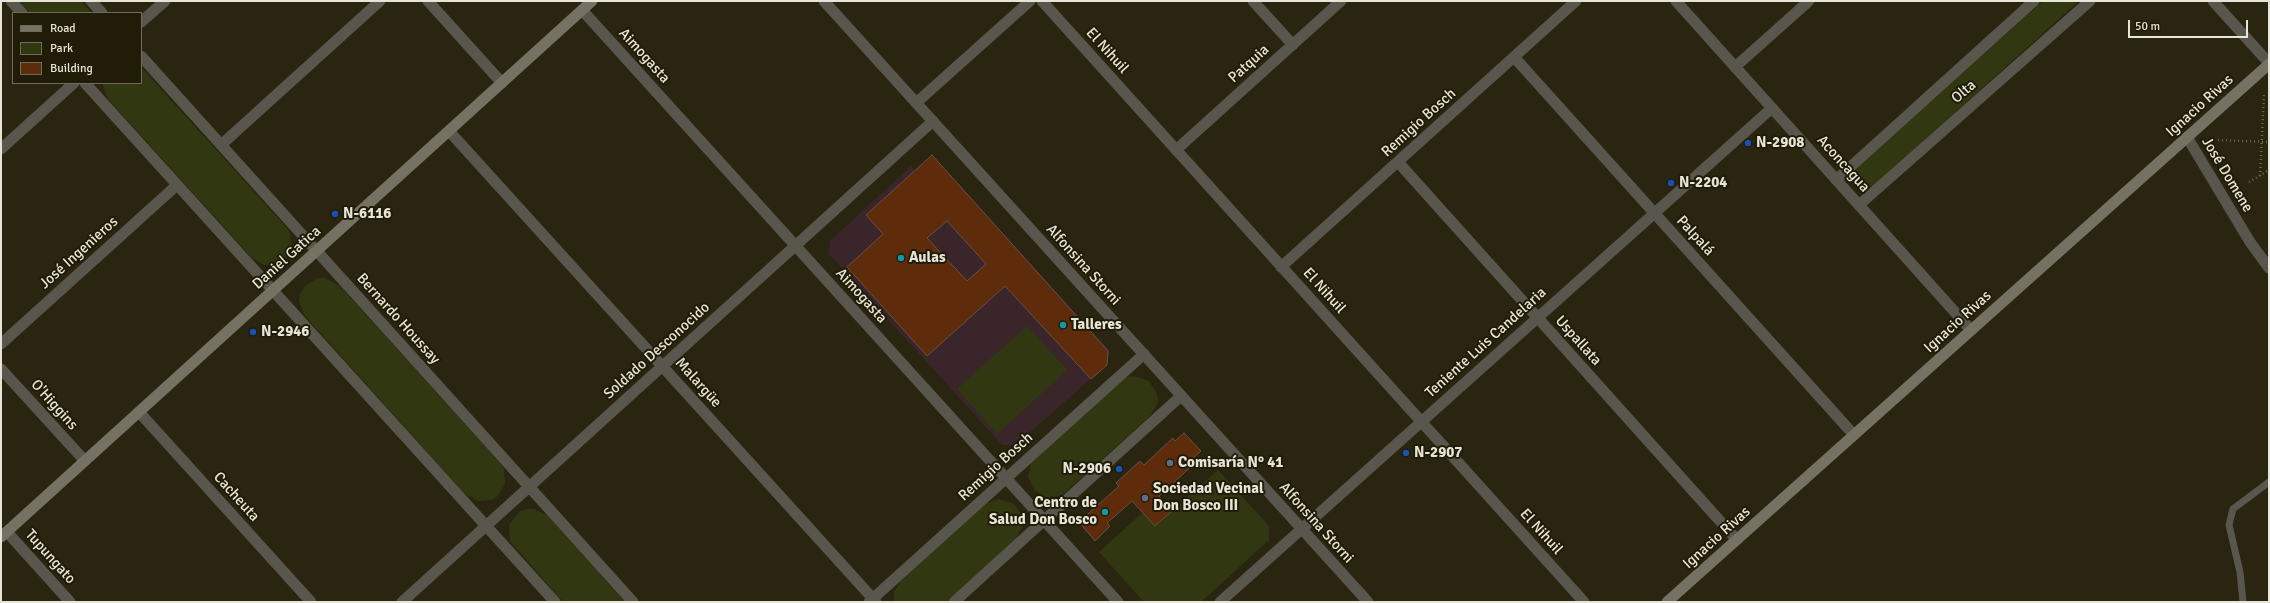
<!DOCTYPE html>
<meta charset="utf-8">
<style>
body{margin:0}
#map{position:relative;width:2270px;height:603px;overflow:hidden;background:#2a2511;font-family:Signika,sans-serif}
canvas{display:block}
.frame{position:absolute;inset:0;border:2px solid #e7e4d8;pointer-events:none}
.legend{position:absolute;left:12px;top:12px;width:130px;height:72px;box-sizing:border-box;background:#211c07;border:1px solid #706c5b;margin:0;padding:5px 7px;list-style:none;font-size:12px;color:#e7e4d8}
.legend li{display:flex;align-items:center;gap:8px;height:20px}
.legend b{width:20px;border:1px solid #706c5b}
.scale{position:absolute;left:2128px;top:20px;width:120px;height:18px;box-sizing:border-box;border:2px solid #e7e4d8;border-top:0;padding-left:5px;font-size:12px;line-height:14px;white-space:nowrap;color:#e7e4d8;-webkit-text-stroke:3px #211c07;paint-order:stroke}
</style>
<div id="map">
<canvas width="2270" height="603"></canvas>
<div class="frame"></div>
<ul class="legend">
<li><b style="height:5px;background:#767263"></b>Road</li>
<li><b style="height:11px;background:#313711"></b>Park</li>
<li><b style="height:11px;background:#5e2b0b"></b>Building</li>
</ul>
<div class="scale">50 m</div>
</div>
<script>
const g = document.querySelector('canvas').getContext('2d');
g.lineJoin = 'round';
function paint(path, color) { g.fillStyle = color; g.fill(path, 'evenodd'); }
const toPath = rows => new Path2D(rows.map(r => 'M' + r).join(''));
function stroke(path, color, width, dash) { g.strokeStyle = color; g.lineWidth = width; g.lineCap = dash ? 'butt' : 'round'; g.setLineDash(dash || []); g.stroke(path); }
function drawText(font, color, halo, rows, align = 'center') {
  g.font = font + ' Signika,sans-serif'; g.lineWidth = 4; g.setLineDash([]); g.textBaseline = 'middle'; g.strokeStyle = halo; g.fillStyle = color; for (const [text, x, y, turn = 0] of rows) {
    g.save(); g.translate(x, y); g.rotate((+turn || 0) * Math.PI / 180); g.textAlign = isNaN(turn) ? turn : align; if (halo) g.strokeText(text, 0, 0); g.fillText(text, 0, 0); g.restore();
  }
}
paint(toPath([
 [932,155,1109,350,1107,365,1015,445,1002,445,829,254,830,241,911,166,915,170]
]), '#3a262a');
paint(toPath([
 [19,1,81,1,92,13,30,13],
 [2043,1,2079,1,1873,186,1862,188,1856,184,1854,176,1857,168],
 [141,67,286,227,290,233,292,247,285,260,279,264,264,265,252,258,108,99,102,83,141,83],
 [317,278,325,278,339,285,500,463,504,469,505,484,498,496,492,500,478,501,465,494,305,316,299,301,300,294,304,287],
 [1027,326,1067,370,997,434,957,389],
 [1134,376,1149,381,1157,394,1158,402,1150,416,1061,496,1046,497,1034,490,1028,477,1031,463,1126,377],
 [1218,470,1269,526,1269,540,1201,602,1144,602,1099,552,1143,512,1155,526],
 [999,499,1014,504,1023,517,1023,525,1016,539,946,602,894,602,894,592,901,580,985,504],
 [526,509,534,509,548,516,625,602,563,602,510,541,509,525,519,512]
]), '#313711');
const building = toPath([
 [932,155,1108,351,1107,365,1091,379,1005,286,927,356,847,267,883,234,866,215,932,155],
 [947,221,986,264,967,281,927,238,947,221],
 [1184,433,1201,451,1192,459,1196,462,1159,496,1172,511,1155,526,1132,501,1107,523,1110,526,1095,541,1079,522,1119,486,1116,483,1140,461,1144,465,1173,438,1175,441,1184,433]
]);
paint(building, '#5e2b0b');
stroke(building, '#675146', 1);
stroke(toPath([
 [2218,140,2269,142],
 [2260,176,2264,95],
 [2249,182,2269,170]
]), '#696554', 2.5, [1, 3]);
stroke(toPath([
 [2243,602,2240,572,2229,525,2233,509,2269,482]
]), '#59574d', 7);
stroke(toPath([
 [11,1,22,13],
 [91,1,102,13],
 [428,1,502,83],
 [1042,1,1584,602],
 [1253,1,1293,45],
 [2213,1,2269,63],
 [582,10,1118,602],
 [141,22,165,1],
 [141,56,633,602],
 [1514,57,1854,435],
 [1735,67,1809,1],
 [85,83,555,602],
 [916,103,1030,1],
 [449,131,876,602],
 [2187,137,2250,242,2269,268],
 [221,145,380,1],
 [1,149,74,83],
 [1176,150,1341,1],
 [1398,162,1737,540],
 [1836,180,2034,1],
 [1859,205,2090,1],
 [1281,267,1576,1],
 [1,344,177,185],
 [1,369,85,461],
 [139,412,311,602],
 [7,532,70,602],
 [402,602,933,121],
 [869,602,1144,354],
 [954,602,1181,396],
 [1220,602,1772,108]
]), '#59574d', 11);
stroke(toPath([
 [824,1,1368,602],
 [1676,1,1971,330]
]), '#59574d', 11);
stroke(toPath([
 [1,537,592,1],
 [1667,602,2269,64]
]), '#767263', 11);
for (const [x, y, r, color] of [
 [1748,143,4,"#1a4fb4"],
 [1671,183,4,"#1a4fb4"],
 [335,214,4,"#1a4fb4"],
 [901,258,4,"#0f9aa8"],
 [1063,325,4,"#0f9aa8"],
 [253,332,4,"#1a4fb4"],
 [1406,453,4,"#1a4fb4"],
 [1170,463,4,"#5c6f8a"],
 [1119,469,4,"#1a4fb4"],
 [1145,498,4,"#5c6f8a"],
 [1105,512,4,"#0f9aa8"]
]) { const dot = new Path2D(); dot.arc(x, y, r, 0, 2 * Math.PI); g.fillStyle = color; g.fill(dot); stroke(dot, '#211c07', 1.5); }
drawText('15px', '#e7e4d8', '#211c07', [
 ["El Nihuil",1107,51,48],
 ["Aimogasta",644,56,48],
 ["Patquia",1249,64,-42],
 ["Olta",1964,92,-41],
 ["Ignacio Rivas",2200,106,-42],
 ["Remigio Bosch",1419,123,-42],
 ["Aconcagua",1843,164,48],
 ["José Domene",2227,175,59],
 ["Palpalá",1695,236,48],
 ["José Ingenieros",79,253,-42],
 ["Daniel Gatica",287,258,-42],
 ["Alfonsina Storni",1083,265,48],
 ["El Nihuil",1324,291,48],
 ["Aimogasta",861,296,48],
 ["Bernardo Houssay",398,319,48],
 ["Ignacio Rivas",1958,322,-42],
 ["Uspallata",1578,341,48],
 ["Teniente Luis Candelaria",1486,343,-42],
 ["Soldado Desconocido",657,351,-42],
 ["Malargüe",698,383,48],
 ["O'Higgins",54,405,48],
 ["Remigio Bosch",996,467,-42],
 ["Cacheuta",236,497,48],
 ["Alfonsina Storni",1316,523,48],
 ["El Nihuil",1541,532,48],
 ["Ignacio Rivas",1717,538,-42],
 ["Tupungato",50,557,48]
]);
drawText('bold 15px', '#e7e4d8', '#211c07', [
 ["N-2908",1756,143],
 ["N-2204",1679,183],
 ["N-6116",343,214],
 ["Aulas",909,258],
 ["Talleres",1071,325],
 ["N-2946",261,332],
 ["N-2907",1414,453],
 ["Comisaría N° 41",1178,463],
 ["N-2906",1111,469,"right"],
 ["Sociedad Vecinal",1153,489],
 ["Don Bosco III",1153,506],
 ["Centro de",1097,503,"right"],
 ["Salud Don Bosco",1097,520,"right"]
], 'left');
</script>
